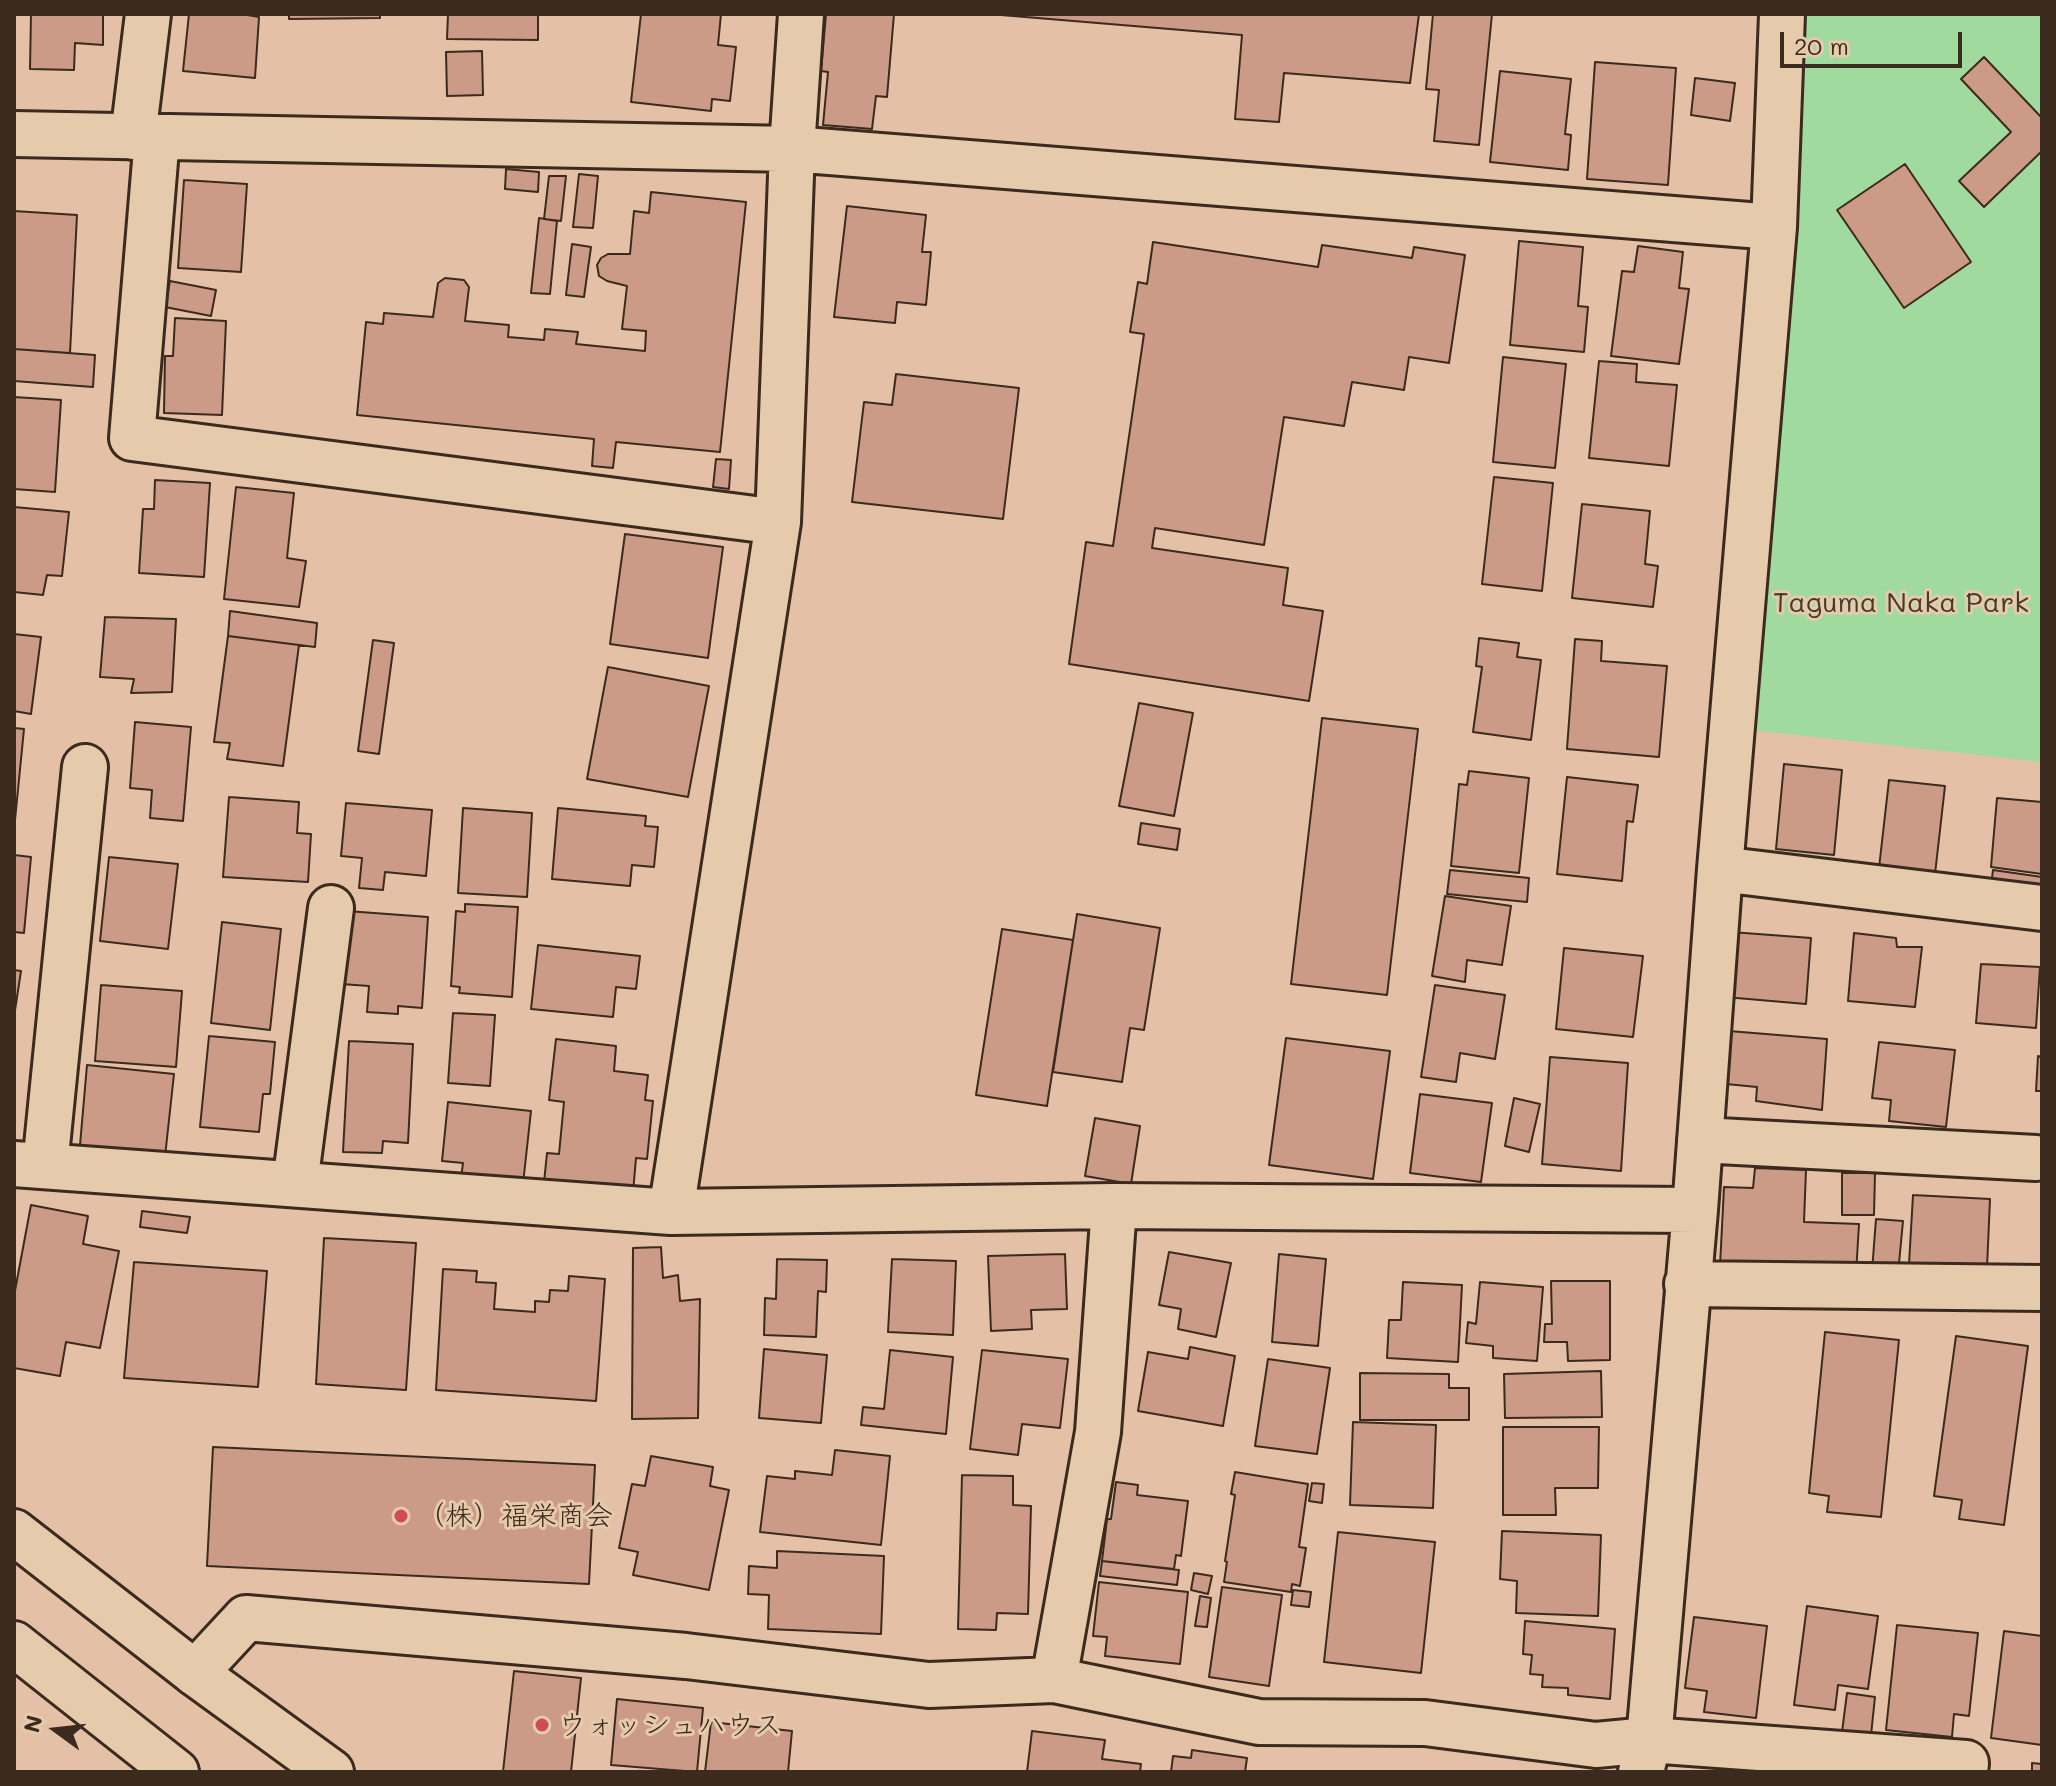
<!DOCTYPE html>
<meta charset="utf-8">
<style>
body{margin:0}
#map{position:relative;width:2056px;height:1786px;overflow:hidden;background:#e4c1a6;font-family:Mali,sans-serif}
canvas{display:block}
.frame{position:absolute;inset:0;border:16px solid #3b2a1e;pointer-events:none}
.north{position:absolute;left:16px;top:1690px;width:80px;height:80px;-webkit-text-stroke:6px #e5caac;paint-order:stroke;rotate:285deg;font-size:22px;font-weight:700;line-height:32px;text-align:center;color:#3b2a1e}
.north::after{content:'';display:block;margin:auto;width:28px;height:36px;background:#3b2a1e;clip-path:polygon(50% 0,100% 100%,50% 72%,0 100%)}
.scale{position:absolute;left:1780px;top:32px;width:182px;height:36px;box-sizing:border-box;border:4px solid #3b2a1e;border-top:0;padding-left:10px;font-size:24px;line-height:28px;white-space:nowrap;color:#3b2a1e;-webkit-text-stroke:6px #e5caac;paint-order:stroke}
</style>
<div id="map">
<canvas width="2056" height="1786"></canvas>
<div class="frame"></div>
<div class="north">N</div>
<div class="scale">20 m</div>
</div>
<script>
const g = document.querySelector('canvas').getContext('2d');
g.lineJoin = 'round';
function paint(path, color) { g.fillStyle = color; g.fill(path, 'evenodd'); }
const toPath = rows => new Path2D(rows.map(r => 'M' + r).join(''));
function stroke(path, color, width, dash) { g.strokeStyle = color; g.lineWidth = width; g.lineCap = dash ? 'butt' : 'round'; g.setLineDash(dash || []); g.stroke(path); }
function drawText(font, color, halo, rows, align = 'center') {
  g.font = font + ' Mali,"Klee One",sans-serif'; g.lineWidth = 6; g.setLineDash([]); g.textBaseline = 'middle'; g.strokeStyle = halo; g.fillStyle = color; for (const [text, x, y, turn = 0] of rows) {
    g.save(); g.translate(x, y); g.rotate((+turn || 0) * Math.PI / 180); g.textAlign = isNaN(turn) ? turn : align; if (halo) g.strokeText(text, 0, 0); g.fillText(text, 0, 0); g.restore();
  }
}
paint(toPath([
 [1798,14,2042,14,2042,762,1751,730]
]), '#a1da9f');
const building = toPath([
 [31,14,103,14,103,45,75,43,74,70,30,69,31,14],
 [189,14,242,14,259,17,255,78,183,71,189,14],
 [289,14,380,14,380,18,289,19,289,14],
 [448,14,538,14,538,40,447,39,448,14],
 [641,14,721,14,718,45,736,47,730,101,712,99,711,111,631,102,641,14],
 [826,14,894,14,887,97,876,96,872,129,823,125,828,72,821,71,826,14],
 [989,14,1419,14,1410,83,1284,73,1279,122,1235,119,1242,35,989,14],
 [1433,14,1492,14,1479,145,1434,141,1439,90,1426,89,1433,14],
 [482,51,483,95,447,96,446,52,482,51],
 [1984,57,2042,118,2042,151,1984,207,1959,181,2011,132,1961,79,1984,57],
 [1595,62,1676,68,1668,185,1587,179,1595,62],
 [1500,71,1571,79,1565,134,1571,135,1568,170,1490,162,1500,71],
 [1695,78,1735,83,1730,121,1691,115,1695,78],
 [1905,164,1971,262,1904,308,1837,210,1905,164],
 [506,169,539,172,538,192,505,189,506,169],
 [579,174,598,176,593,228,573,227,579,174],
 [549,176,566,176,561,221,544,219,549,176],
 [184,180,247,184,241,272,178,268,184,180],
 [651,192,746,202,720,452,616,442,613,468,592,466,594,439,357,415,366,322,383,324,384,313,433,317,438,283,445,278,464,280,469,287,465,321,509,325,508,337,544,340,545,329,578,332,576,344,645,351,646,331,622,329,627,286,607,281,599,276,597,265,601,258,608,254,630,254,634,211,649,213,651,192],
 [847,206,926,215,922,252,931,252,926,305,897,302,895,323,834,317,847,206],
 [14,211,77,215,70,353,14,349,14,211],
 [539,218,557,221,550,294,531,293,539,218],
 [1519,241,1583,247,1578,306,1588,307,1584,352,1510,345,1519,241],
 [1153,242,1318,267,1322,245,1412,258,1414,247,1465,255,1449,363,1409,357,1404,390,1352,382,1344,426,1284,417,1264,545,1155,528,1152,548,1288,568,1283,605,1323,611,1309,701,1069,664,1086,542,1113,546,1144,334,1130,332,1138,282,1147,284,1153,242],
 [572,244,591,247,584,297,566,295,572,244],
 [1638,246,1683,252,1679,288,1689,289,1679,364,1611,356,1622,271,1634,272,1638,246],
 [170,281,216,290,211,316,165,307,170,281],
 [175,318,226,321,222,415,164,413,165,356,173,356,175,318],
 [14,349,95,355,93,387,14,381,14,349],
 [1503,357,1566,364,1555,468,1493,462,1503,357],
 [1599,361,1637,364,1636,382,1677,385,1669,466,1589,458,1599,361],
 [896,374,1019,388,1003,519,852,502,864,402,892,405,896,374],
 [14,397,61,400,55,492,14,489,14,397],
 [716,459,731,460,729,489,713,487,716,459],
 [1494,477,1553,483,1542,591,1482,584,1494,477],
 [155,480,210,483,204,577,139,573,143,509,154,509,155,480],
 [236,487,294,493,287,558,306,561,299,607,224,599,236,487],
 [1582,504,1650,511,1645,564,1658,566,1653,607,1572,598,1582,504],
 [14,507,69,512,62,576,47,575,43,595,14,592,14,507],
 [625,534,723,547,708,658,610,644,625,534],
 [230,611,317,623,315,647,228,636,230,611],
 [105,617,176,619,172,692,131,693,134,679,100,677,105,617],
 [14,634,41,637,31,714,14,711,14,634],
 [228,636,299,645,283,766,227,759,230,743,214,742,228,636],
 [1479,638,1519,643,1517,657,1541,660,1531,740,1473,732,1482,667,1476,666,1479,638],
 [1575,639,1602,641,1601,661,1667,666,1659,757,1567,749,1575,639],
 [373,640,394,643,379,754,358,751,373,640],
 [608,667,709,686,688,797,587,779,608,667],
 [1139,703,1193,713,1174,816,1119,806,1139,703],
 [1322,718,1418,729,1387,995,1291,984,1322,718],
 [135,722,191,727,183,821,150,818,152,790,130,788,135,722],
 [14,728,24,729,15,820,14,820,14,728],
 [1784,764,1842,770,1834,855,1776,849,1784,764],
 [1469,771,1529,778,1519,873,1451,866,1459,784,1467,785,1469,771],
 [1567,777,1638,785,1633,822,1627,821,1622,881,1557,874,1567,777],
 [1889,780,1945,786,1935,874,1879,868,1889,780],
 [229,797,299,802,297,833,311,834,308,882,223,877,229,797],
 [1997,798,2042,802,2042,874,1991,867,1997,798],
 [346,803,432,810,426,876,385,872,383,890,359,888,362,858,341,856,346,803],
 [463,808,532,813,527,897,458,893,463,808],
 [558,808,646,816,645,826,658,827,654,867,632,865,630,886,552,879,558,808],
 [1141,823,1180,829,1177,850,1138,844,1141,823],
 [14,855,31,857,24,933,14,932,14,855],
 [109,857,178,864,168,949,100,941,109,857],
 [1450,870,1529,878,1527,902,1447,894,1450,870],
 [1993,870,2042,877,2042,892,1991,886,1993,870],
 [1445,896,1511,906,1502,965,1467,960,1465,982,1432,976,1445,896],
 [465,904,518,907,512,997,459,993,460,987,451,986,456,911,465,912,465,904],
 [347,911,428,917,422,1008,398,1006,398,1014,367,1012,369,986,341,984,347,911],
 [1077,914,1160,928,1144,1030,1130,1028,1122,1082,1053,1072,1077,914],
 [222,922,281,929,270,1030,211,1023,222,922],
 [1002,929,1073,940,1047,1106,976,1095,1002,929],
 [1731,932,1811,938,1806,1004,1725,997,1731,932],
 [1854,933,1896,938,1897,947,1922,947,1915,1007,1848,1001,1854,933],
 [538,945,640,956,636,989,616,987,613,1017,531,1009,538,945],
 [1564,948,1643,956,1633,1037,1556,1029,1564,948],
 [1981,964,2040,967,2036,1028,1976,1023,1981,964],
 [14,970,21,971,14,1017,14,970],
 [101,985,182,991,176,1067,95,1061,101,985],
 [1435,985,1505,995,1495,1059,1460,1053,1456,1082,1421,1077,1435,985],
 [453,1013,495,1015,490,1086,448,1083,453,1013],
 [1729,1031,1827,1039,1822,1110,1756,1101,1757,1087,1726,1084,1729,1031],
 [209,1036,275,1042,270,1094,263,1094,259,1132,200,1127,209,1036],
 [1286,1038,1390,1051,1373,1179,1269,1165,1286,1038],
 [556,1039,616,1046,614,1071,648,1075,645,1100,653,1101,647,1159,636,1158,633,1193,543,1192,547,1153,559,1154,564,1102,549,1100,556,1039],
 [349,1041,413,1044,408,1143,383,1141,382,1153,343,1152,349,1041],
 [1879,1042,1955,1050,1946,1127,1889,1121,1891,1100,1872,1098,1879,1042],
 [2038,1056,2042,1057,2042,1091,2036,1091,2038,1056],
 [1550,1057,1628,1063,1621,1171,1542,1164,1550,1057],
 [87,1065,174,1074,164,1166,91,1158,80,1145,87,1065],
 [1420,1094,1492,1103,1481,1182,1410,1173,1420,1094],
 [1514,1098,1540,1104,1529,1152,1505,1146,1514,1098],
 [448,1102,531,1111,523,1184,461,1178,463,1163,442,1161,448,1102],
 [1095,1118,1140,1126,1131,1184,1085,1176,1095,1118],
 [1755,1168,1806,1170,1804,1222,1859,1224,1856,1274,1720,1266,1724,1187,1753,1188,1755,1168],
 [1842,1173,1875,1173,1874,1215,1842,1215,1842,1173],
 [1913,1195,1990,1199,1987,1268,1909,1264,1913,1195],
 [31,1205,88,1216,83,1244,119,1251,100,1348,66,1342,60,1376,14,1368,14,1296,31,1205],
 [142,1211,190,1217,187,1233,140,1227,142,1211],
 [1876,1219,1903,1221,1898,1274,1872,1271,1876,1219],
 [324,1238,416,1243,406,1390,316,1384,324,1238],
 [661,1247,663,1278,678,1275,680,1301,700,1299,698,1418,632,1419,633,1248,661,1247],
 [1169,1252,1231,1263,1216,1337,1178,1329,1181,1309,1159,1305,1169,1252],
 [1065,1254,1067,1309,1031,1310,1032,1329,991,1331,988,1256,1065,1254],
 [1279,1254,1326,1259,1318,1346,1272,1342,1279,1254],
 [777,1259,827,1260,826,1292,818,1291,816,1337,764,1335,765,1298,776,1299,777,1259],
 [892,1259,956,1261,953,1335,888,1332,892,1259],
 [134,1262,267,1271,258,1387,124,1378,134,1262],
 [443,1269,477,1271,476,1282,496,1283,494,1309,535,1312,535,1301,549,1302,550,1290,568,1291,569,1276,605,1279,596,1401,436,1390,443,1269],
 [1551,1281,1610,1281,1610,1360,1568,1361,1567,1342,1544,1342,1545,1324,1552,1324,1551,1281],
 [1403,1282,1462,1285,1458,1362,1387,1358,1389,1320,1401,1320,1403,1282],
 [1480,1282,1543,1287,1537,1361,1493,1358,1493,1346,1466,1343,1468,1322,1476,1324,1480,1282],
 [1825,1332,1899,1340,1881,1517,1827,1512,1829,1496,1809,1493,1825,1332],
 [1956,1336,2028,1346,2004,1525,1959,1519,1962,1500,1934,1496,1956,1336],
 [1190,1347,1235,1356,1223,1426,1138,1411,1148,1352,1188,1359,1190,1347],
 [764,1349,827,1355,821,1423,759,1418,764,1349],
 [890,1350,953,1357,946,1434,861,1425,863,1407,884,1409,890,1350],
 [982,1350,1068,1359,1060,1428,1022,1424,1018,1455,970,1449,982,1350],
 [1268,1359,1330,1368,1317,1454,1255,1446,1268,1359],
 [1601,1371,1602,1417,1505,1418,1504,1374,1601,1371],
 [1360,1373,1449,1374,1449,1388,1469,1388,1469,1420,1360,1420,1360,1373],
 [1353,1422,1436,1425,1433,1508,1350,1505,1353,1422],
 [1503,1427,1599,1427,1598,1488,1555,1488,1556,1515,1503,1515,1503,1427],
 [213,1447,595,1465,589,1584,207,1566,213,1447],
 [835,1450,890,1456,881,1545,760,1532,767,1476,795,1479,795,1471,832,1475,835,1450],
 [651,1456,713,1467,710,1486,729,1490,709,1590,633,1575,638,1552,619,1548,632,1484,645,1486,651,1456],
 [1235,1472,1308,1484,1299,1547,1306,1548,1300,1586,1292,1584,1291,1592,1224,1582,1227,1562,1225,1561,1235,1495,1231,1494,1235,1472],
 [962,1475,1013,1476,1013,1505,1031,1506,1028,1614,997,1613,996,1630,958,1629,962,1475],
 [1116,1482,1138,1485,1137,1495,1188,1501,1181,1556,1176,1555,1174,1569,1102,1561,1107,1519,1111,1519,1116,1482],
 [1312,1483,1324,1484,1322,1503,1309,1501,1312,1483],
 [1502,1531,1601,1535,1598,1616,1516,1613,1517,1581,1500,1579,1502,1531],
 [1338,1532,1435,1542,1421,1673,1324,1662,1338,1532],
 [777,1551,884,1556,881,1634,768,1629,769,1595,748,1594,749,1566,777,1568,777,1551],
 [1102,1561,1179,1570,1177,1585,1100,1576,1102,1561],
 [1194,1573,1212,1576,1208,1594,1191,1590,1194,1573],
 [1099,1582,1188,1592,1180,1664,1105,1656,1107,1637,1093,1636,1099,1582],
 [1222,1587,1282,1595,1269,1686,1209,1677,1222,1587],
 [1293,1590,1311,1592,1309,1607,1291,1605,1293,1590],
 [1200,1596,1211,1598,1207,1627,1195,1626,1200,1596],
 [1807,1606,1878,1616,1868,1689,1838,1685,1835,1710,1794,1705,1807,1606],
 [1694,1617,1767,1626,1756,1718,1704,1712,1707,1691,1685,1688,1694,1617],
 [1525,1621,1615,1629,1610,1699,1568,1695,1568,1688,1542,1687,1543,1675,1530,1674,1532,1655,1523,1654,1525,1621],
 [1897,1625,1978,1633,1969,1716,1954,1714,1952,1737,1886,1730,1897,1625],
 [2004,1631,2042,1636,2042,1745,1991,1738,2004,1631],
 [514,1671,581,1678,571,1772,503,1772,514,1671],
 [1847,1693,1875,1697,1871,1735,1842,1732,1847,1693],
 [617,1699,703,1708,697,1772,611,1765,617,1699],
 [711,1722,792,1731,788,1772,705,1772,711,1722],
 [1032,1731,1105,1740,1102,1759,1141,1764,1140,1772,1027,1772,1032,1731],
 [1192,1750,1247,1758,1245,1772,1171,1772,1173,1756,1191,1758,1192,1750],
 [2032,1763,2042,1764,2042,1772,2032,1772,2032,1763]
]);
paint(building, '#cb9b87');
stroke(building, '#3b2a1e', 2);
const minor = toPath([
 [14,134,792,149,1774,227],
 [133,137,148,14],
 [157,137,132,438,778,522],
 [1720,869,2042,908],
 [1700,1140,2036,1158],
 [14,1164,671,1212,1114,1206,1695,1210],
 [45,1166,85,767],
 [295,1184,331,908],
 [671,1212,778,522,792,149,801,14],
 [1687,1284,2042,1288],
 [195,1673,246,1618,686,1656,929,1685,1054,1680,1259,1722,1425,1723,1596,1745,1649,1740,1966,1763,1965,1772],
 [1054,1680,1098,1432,1114,1206],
 [1641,1772,1649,1740,1695,1210,1720,869,1774,227,1782,14]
]);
const tertiary = toPath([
 [14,1532,195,1673,331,1772],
 [14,1644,176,1772]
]);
stroke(minor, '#3b2a1e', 50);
stroke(tertiary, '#3b2a1e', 50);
stroke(minor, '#e5caac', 44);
stroke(tertiary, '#e5caac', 44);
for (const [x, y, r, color] of [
 [401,1516,8,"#d1495b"],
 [542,1725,8,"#d1495b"]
]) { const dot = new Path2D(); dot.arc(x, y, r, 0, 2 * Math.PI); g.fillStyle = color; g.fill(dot); stroke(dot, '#e5caac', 3); }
drawText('28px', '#453c2b', '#e5caac', [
 ["Taguma Naka Park",1901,603]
]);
drawText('28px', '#3b2a1e', '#e5caac', [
 ["（株）福栄商会",417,1516],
 ["ウォッシュハウス",558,1725]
], 'left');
</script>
